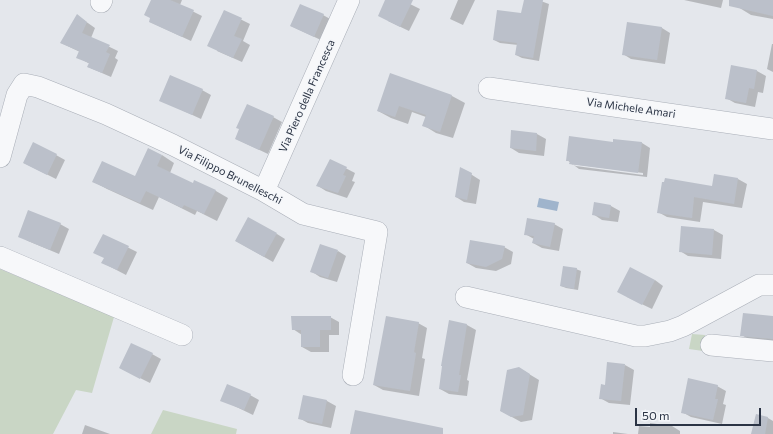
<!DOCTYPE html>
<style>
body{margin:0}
#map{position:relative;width:773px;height:434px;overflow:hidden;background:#e4e7ec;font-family:Commissioner,sans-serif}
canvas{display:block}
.scale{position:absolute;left:635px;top:408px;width:126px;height:18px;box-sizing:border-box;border:2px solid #2b3445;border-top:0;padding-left:5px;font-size:12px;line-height:14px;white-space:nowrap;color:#2b3445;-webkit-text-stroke:3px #f4f6f9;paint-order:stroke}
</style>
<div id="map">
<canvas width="773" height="434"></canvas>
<div class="scale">50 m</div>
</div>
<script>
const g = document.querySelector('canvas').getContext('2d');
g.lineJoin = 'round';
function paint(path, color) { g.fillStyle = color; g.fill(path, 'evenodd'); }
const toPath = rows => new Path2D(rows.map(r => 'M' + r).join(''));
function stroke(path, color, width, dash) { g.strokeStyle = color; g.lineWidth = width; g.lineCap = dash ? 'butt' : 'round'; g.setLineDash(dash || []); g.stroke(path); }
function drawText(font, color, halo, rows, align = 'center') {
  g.font = font + ' Commissioner,sans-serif'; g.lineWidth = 3; g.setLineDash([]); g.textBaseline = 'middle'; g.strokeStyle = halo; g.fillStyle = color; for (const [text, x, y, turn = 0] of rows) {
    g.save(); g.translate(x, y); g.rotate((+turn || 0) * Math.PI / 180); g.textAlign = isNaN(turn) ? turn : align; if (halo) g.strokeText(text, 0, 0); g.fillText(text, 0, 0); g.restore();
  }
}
paint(toPath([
 [0,269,114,317,92,393,76,390,53,434,0,434],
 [692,334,705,335,703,351,689,349],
 [163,410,237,429,236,434,151,434]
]), '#c9d6c5');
paint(toPath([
 [539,198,559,202,557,211,537,207]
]), '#9fb4cc');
paint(toPath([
 [152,0,182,0,180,5,202,16,191,41,150,22],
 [386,0,402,0,420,9,409,31,388,21],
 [458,0,475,0,463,25,450,19],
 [525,0,538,0,549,4,539,61,522,58,516,55,518,45,500,43,494,40,522,14],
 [684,0,723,0,721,8],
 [740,0,773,0,773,19,751,15,738,7],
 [224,11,250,24,243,41,250,45,242,62,217,51],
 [323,15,332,20,323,41,291,26],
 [78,16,95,28,91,38,118,51,115,58,118,60,111,77,88,67,90,64,77,57,80,52,61,43],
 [628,23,662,28,670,33,665,64,631,59,623,54],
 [772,44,773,44,773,72,767,69],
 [732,66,757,71,766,76,763,93,758,92,755,107,735,103,726,98],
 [391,75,452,96,465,103,453,138,436,133,423,125,426,117,412,112,408,124,391,118,378,111],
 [202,90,211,95,201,119,160,100],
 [273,117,282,122,268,154,236,139,241,129],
 [512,131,537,134,546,139,544,156,519,153,511,148],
 [613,143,642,143,650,148,647,177,579,169,567,160],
 [571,164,643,173,643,175,576,166],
 [56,155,65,160,56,179,24,163],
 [162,155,174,163,170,173,193,184,216,191,228,198,217,221,197,211,195,215,159,197,153,210,107,189,94,182,136,178],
 [330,160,355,173,352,181,355,182,347,198,326,191,318,186],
 [461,168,480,180,476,204,464,202,456,197],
 [738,179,747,184,742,208,703,202,700,222,667,217,658,212,713,187],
 [595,203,611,206,620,211,618,222,602,220,593,214],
 [60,224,69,229,59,254,28,241,19,236],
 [554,224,563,229,559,251,542,248,533,243,534,239,525,234],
 [714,230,723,235,721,259,688,256,680,251],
 [277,234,285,239,273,262,236,241],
 [103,235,137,252,126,275,103,263,105,258],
 [504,247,513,252,511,264,496,271,476,268,467,263],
 [338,251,346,256,337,282,320,277,311,271],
 [576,269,581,271,578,290,566,288,561,286],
 [655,280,663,286,652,309,627,297],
 [330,317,339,322,339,335,329,335,329,352,311,352,302,347,302,335,293,329],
 [773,317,773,344,754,343,742,335],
 [450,321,467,325,476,330,467,380,469,381,467,396,449,394,440,389],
 [418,323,427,328,422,358,425,359,419,396,383,390,374,385],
 [152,354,161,359,150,383,120,368],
 [625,365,634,370,630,405,609,403,600,398],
 [519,368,539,380,532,420,521,422,501,411],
 [717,386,726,391,723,404,726,405,722,424,691,417,682,412],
 [250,395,259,400,253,415,222,400],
 [304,396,327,401,336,406,331,428,308,423,299,418],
 [756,416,768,418,773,421,773,434,752,434],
 [650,423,672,426,680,431,680,434,638,434,639,426,650,427],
 [85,425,110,434,82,434],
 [613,432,628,434,613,434]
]), '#0003');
paint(toPath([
 [151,0,170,0,194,10,182,37,149,22,150,18,144,15],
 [385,0,413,0,400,27,378,16],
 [524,0,543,0,533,58,515,55,517,43,493,40,497,10,521,13],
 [729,0,773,0,773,16,729,6],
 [300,4,324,14,314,37,290,26],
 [224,10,242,18,234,36,242,39,233,58,207,46],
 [77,14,87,22,82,33,110,45,106,52,110,54,102,73,87,67,89,63,76,58,79,51,60,43],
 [627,22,662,27,657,60,622,55],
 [731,65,757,70,754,89,749,88,746,103,725,99],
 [390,73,452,95,440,132,422,126,426,115,399,106,395,117,377,111],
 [170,75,203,89,192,115,159,101],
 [247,104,274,116,259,150,235,139,239,129,236,128],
 [511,130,537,133,536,151,510,148],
 [569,136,613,142,613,139,642,142,638,173,569,164,570,161,566,161],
 [33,142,57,154,47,175,23,163],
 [148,148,162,155,157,166,193,183,194,180,216,190,204,214,184,205,182,208,146,191,140,203,92,182,102,161,135,176],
 [330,159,347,167,343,175,346,176,338,193,316,186],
 [460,167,472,173,467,200,455,197],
 [714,174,738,178,734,204,694,197,692,218,657,213,662,182,664,182,665,178,712,186],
 [594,202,611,205,609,218,592,215],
 [28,210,61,223,50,250,18,237],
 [248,217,277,233,264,257,235,241],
 [527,218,555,223,550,247,532,243,534,236,524,235],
 [681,226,714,229,712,255,679,252],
 [103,234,129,246,117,270,101,263,104,258,93,253],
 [470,240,505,246,502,259,486,267,466,263],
 [320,244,338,250,328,278,310,272],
 [563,266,577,268,574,289,560,286],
 [630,267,655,280,642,305,617,292],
 [743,313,773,316,773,339,740,336],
 [291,316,331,316,331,330,320,330,320,347,301,347,301,330,292,330],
 [386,316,419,322,414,352,416,353,410,391,373,385],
 [449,320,467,324,459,375,461,375,458,392,439,389,442,366,441,366],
 [131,343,153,353,140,379,119,368],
 [607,362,625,364,621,401,599,399,601,384,605,385],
 [519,367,530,374,523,415,511,417,500,411,507,370],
 [688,378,718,385,715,399,718,399,713,420,681,413],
 [227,384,251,394,244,410,220,401],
 [303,395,327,400,322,424,298,419],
 [355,410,443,428,443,434,350,434],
 [756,414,768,417,765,434,751,434]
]), '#bbc0ca');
const minor = toPath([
 [101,2,102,0],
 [489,88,773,129],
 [0,157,17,95,24,84,38,87,106,114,173,145,264,191,303,214,377,232,353,375],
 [264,191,349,0],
 [0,257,182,335],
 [466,297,636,336,645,336,670,331,683,326,759,285,773,285],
 [711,345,773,351]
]);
stroke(minor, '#a9aeb7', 22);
stroke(minor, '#f7f8fa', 21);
drawText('11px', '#2b3445', '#f4f6f9', [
 ["Via Piero della Francesca",307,96,-66],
 ["Via Michele Amari",631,108,8],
 ["Via Filippo Brunelleschi",230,175,27]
]);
</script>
